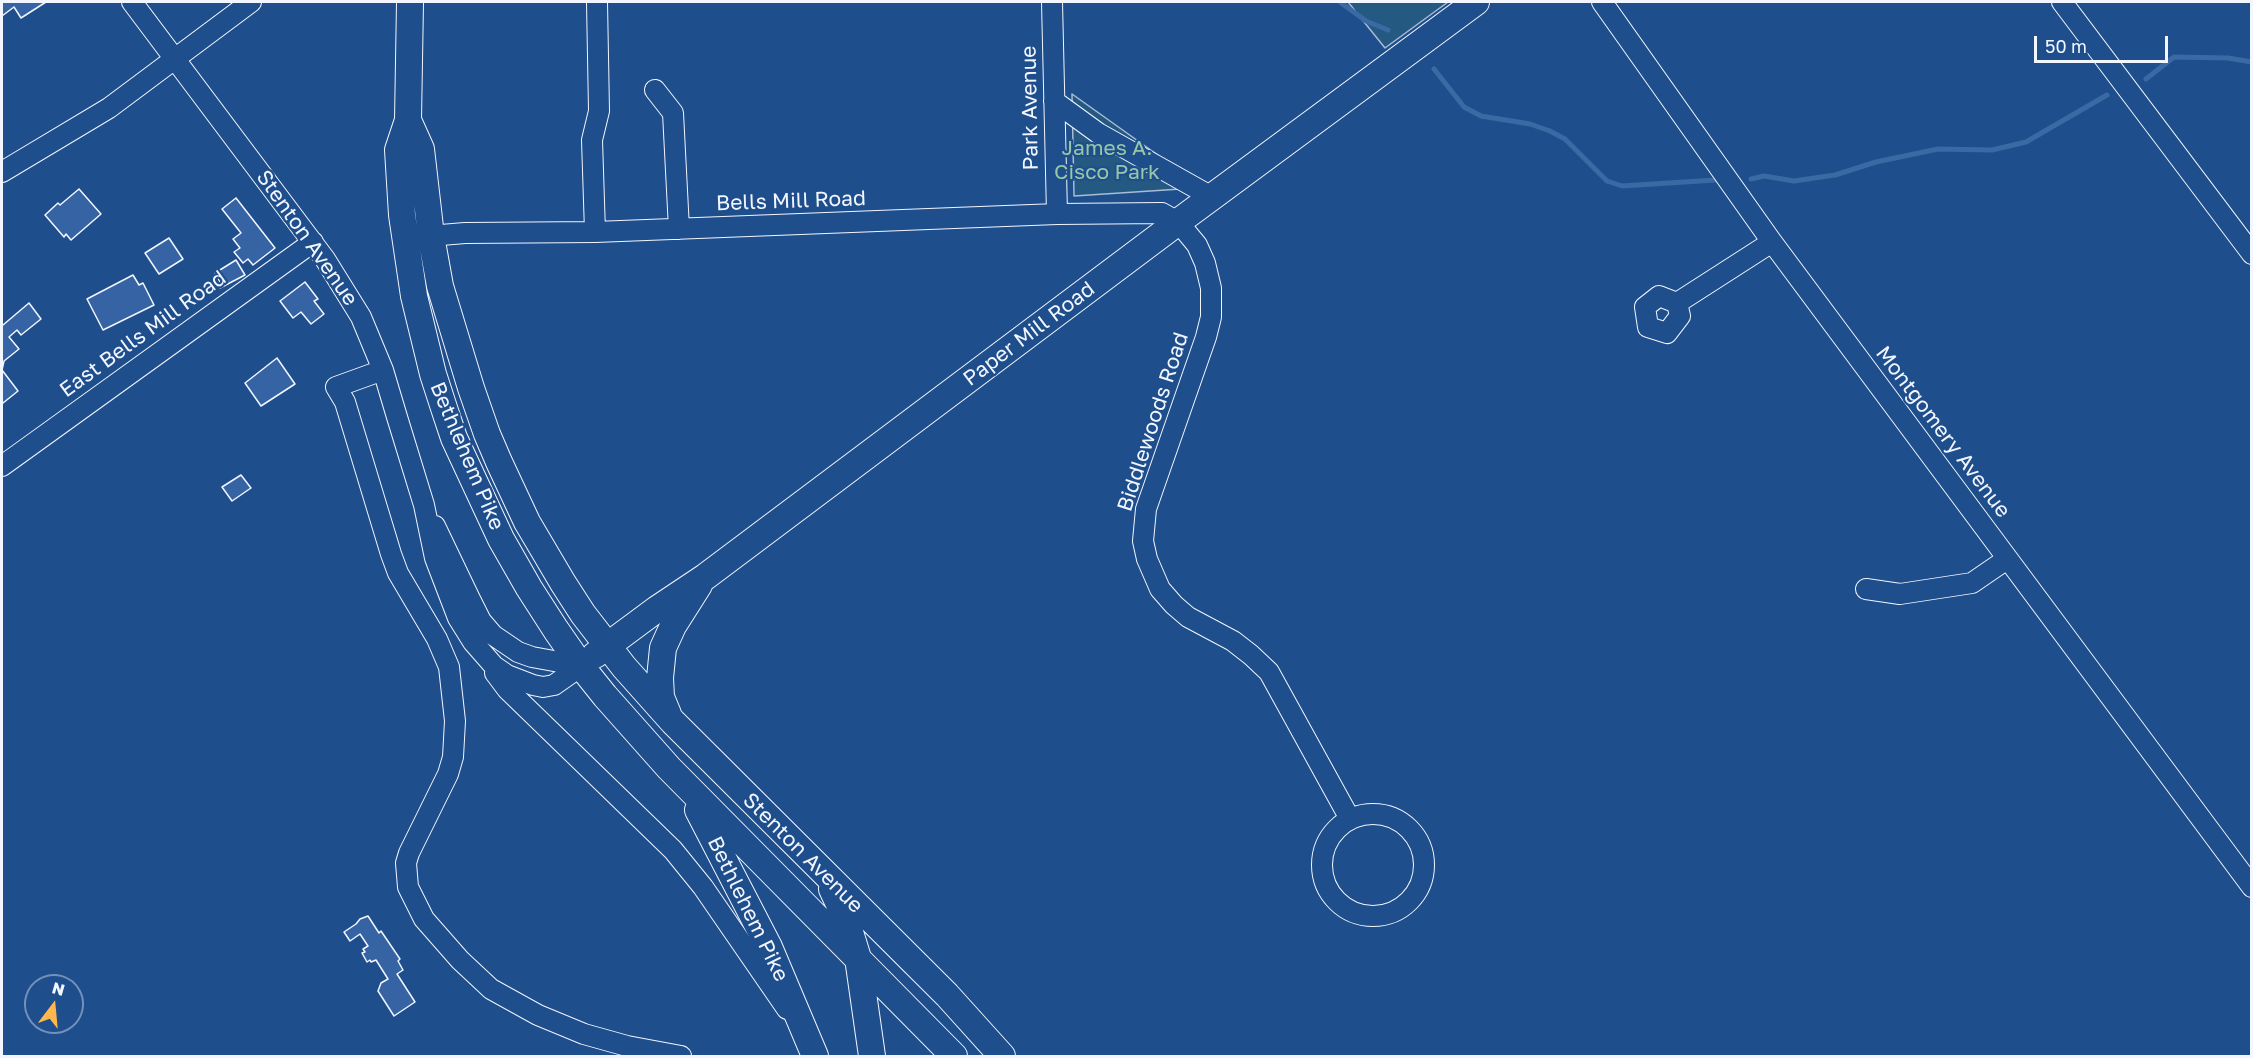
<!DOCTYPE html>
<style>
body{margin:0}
#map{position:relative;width:2253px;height:1058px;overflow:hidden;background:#1f4e8c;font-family:"Golos Text",sans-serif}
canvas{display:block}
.frame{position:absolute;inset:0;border:3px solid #f2f6ff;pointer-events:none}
.north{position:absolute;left:24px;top:974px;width:60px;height:60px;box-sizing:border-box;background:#1f4e8c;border:2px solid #7391ba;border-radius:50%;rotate:16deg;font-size:16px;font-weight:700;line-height:24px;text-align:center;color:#f2f6ff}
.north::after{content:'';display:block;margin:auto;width:21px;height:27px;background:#ffb74d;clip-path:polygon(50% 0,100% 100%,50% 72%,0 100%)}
.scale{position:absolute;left:2034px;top:36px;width:134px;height:27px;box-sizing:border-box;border:3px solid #f2f6ff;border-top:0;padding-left:8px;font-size:18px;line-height:21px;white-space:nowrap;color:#f2f6ff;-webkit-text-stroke:4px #1f4e8c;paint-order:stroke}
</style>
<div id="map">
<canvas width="2253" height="1058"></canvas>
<div class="frame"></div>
<div class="north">N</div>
<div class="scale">50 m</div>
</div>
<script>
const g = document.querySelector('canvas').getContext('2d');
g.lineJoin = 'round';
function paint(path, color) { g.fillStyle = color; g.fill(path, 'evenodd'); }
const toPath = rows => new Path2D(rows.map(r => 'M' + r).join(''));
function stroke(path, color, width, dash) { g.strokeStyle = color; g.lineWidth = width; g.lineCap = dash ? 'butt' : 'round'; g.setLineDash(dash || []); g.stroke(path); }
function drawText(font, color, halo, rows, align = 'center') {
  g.font = font + ' "Golos Text",sans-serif'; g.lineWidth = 4.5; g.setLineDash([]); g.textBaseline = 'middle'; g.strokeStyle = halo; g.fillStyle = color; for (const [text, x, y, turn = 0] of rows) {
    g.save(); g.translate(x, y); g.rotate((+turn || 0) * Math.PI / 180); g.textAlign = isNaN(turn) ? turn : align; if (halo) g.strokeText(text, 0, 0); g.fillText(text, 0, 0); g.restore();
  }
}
const green = toPath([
 [1348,2,1448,2,1385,48,1348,2],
 [1072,94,1200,185,1196,188,1074,196,1072,94]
]);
paint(green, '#245a82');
stroke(green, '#a8bbd7', 1.5);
stroke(toPath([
 [1340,2,1366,21,1388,30],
 [1434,69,1464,107,1481,116,1530,124,1550,131,1565,139,1607,181,1622,186,1716,180],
 [2146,79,2174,57,2228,58,2252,62],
 [1751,179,1764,176,1794,181,1835,175,1876,162,1938,149,1992,150,2026,142,2107,95]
]), '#3b69a3', 5);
const building = toPath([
 [2,2,46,2,21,18,14,7,2,16,2,2],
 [79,189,101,214,71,240,66,234,64,237,45,215,58,203,60,205,79,189],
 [236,198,275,248,253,265,248,259,243,263,234,252,240,248,233,239,241,233,222,209,236,198],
 [169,238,183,259,159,274,145,253,169,238],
 [236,260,245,275,220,288,218,284,220,282,215,273,236,260],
 [133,275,139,285,143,283,154,305,103,330,87,299,133,275],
 [305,282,318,299,314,301,324,314,311,324,301,312,293,318,280,301,305,282],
 [29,303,41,319,21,335,17,330,9,337,19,349,4,361,2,370,18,391,3,403,2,401,2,324,3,325,29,303],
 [277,358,295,384,261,406,245,383,277,358],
 [241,475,251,488,232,501,222,487,241,475],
 [368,916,379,933,381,931,400,959,398,961,403,970,397,974,415,1002,394,1016,378,991,381,983,388,979,376,960,371,962,370,960,367,962,362,953,365,952,363,949,368,946,360,934,350,941,344,932,356,924,360,919,368,916]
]);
paint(building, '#3563a3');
stroke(building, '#f2f6ff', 1.5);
const minor = toPath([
 [132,2,325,259,361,317,383,370,397,417,424,505,435,558,458,618,473,642,494,666,507,675,533,685,543,687,554,685,581,666],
 [1052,2,1057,214],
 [1602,2,1772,242,2252,887],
 [2062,2,2252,254],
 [655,90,673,113,679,229],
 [1054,101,1098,133,1212,197],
 [2,172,109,108,251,2],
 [595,232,592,140,599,111,597,2],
 [417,237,465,233,595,232,1057,214,1162,213,1178,222,1197,245,1205,263,1211,288,1211,317,1206,337,1146,509,1143,541,1147,559,1160,589,1174,605,1188,617,1233,641,1251,655,1269,672,1350,819],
 [1677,303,1680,316,1667,333,1648,327,1645,307,1659,296,1677,303,1772,242],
 [383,370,336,387,345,402,391,554,398,573,437,639,449,667,455,721,453,757,448,774,409,853,406,863,408,887,424,919,460,960,491,989,538,1015,584,1034,627,1046,681,1056],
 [2,466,313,242],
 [435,526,470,599,481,621,493,635,518,652,532,657,581,666],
 [1866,589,1900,594,1972,583,2007,559],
 [495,673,507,689,673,850,703,887,787,1009],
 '1322 865a51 51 0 1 1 102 0a51 51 0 1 1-102 0Z'
]);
const major = toPath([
 [410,2,408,120,398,150,402,215,414,296,433,374,444,408,454,438,501,539,529,588,556,630,581,666,605,696,669,768,954,1056],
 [408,120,421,149,431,236,440,286,471,388,487,434,499,462,527,522,563,583,583,614,624,667,673,722,947,995,1002,1056],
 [595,655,657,609,705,577,1178,222,1476,2],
 [668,714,661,697,660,678,663,648,673,626,699,585],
 [698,810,769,947,815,1056],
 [832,889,846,919,858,958,872,1056]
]);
stroke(minor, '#f2f6ff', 22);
stroke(major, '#f2f6ff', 28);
stroke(minor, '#1f4e8c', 20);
stroke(major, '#1f4e8c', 26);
drawText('21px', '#f2f6ff', '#1f4e8c', [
 ["Park Avenue",1030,108,-91],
 ["Bells Mill Road",791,201,-2],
 ["Stenton Avenue",307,238,55],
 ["East Bells Mill Road",143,334,-36],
 ["Paper Mill Road",1029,334,-37],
 ["Biddlewoods Road",1153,422,-72],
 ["Montgomery Avenue",1943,432,53],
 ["Bethlehem Pike",467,456,67],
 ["Stenton Avenue",803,853,45],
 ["Bethlehem Pike",748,909,64]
]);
drawText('21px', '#97c8a6', '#1f4e8c', [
 ["James A.",1107,148],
 ["Cisco Park",1107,172]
]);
</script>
